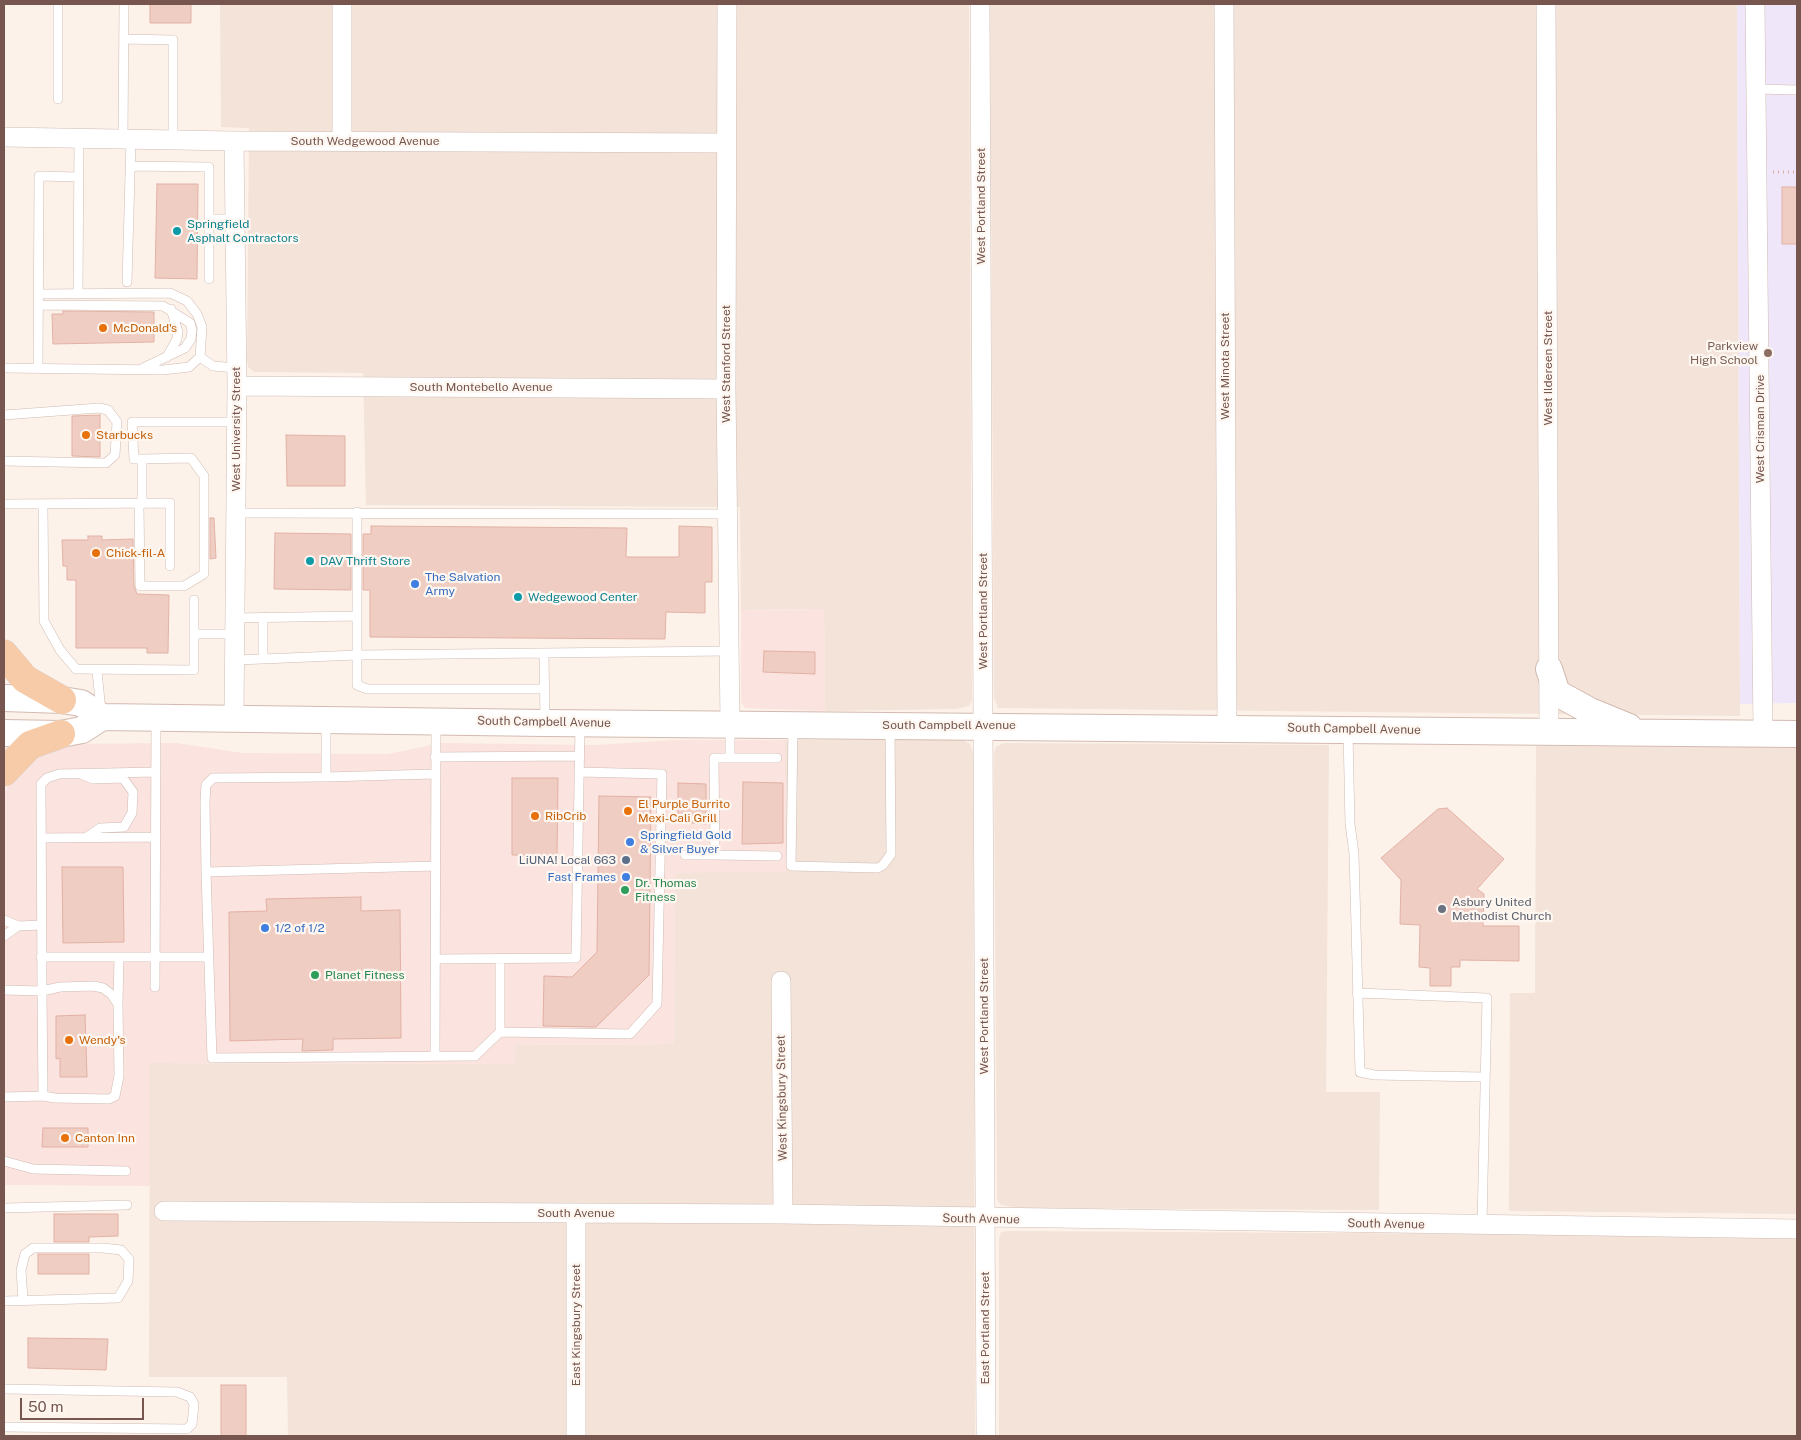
<!DOCTYPE html>
<style>
body{margin:0}
#map{position:relative;width:1801px;height:1440px;overflow:hidden;background:#fcf2ea;font-family:"Public Sans",sans-serif}
canvas{display:block}
.frame{position:absolute;inset:0;border:5px solid #76564e;pointer-events:none}
.scale{position:absolute;left:20px;top:1398px;width:124px;height:22px;box-sizing:border-box;border:2px solid #76564e;border-top:0;padding-left:6px;font-size:15px;line-height:18px;white-space:nowrap;color:#76564e;-webkit-text-stroke:4px #fef7f1;paint-order:stroke}
</style>
<div id="map">
<canvas width="1801" height="1440"></canvas>
<div class="frame"></div>
<div class="scale">50 m</div>
</div>
<script>
const g = document.querySelector('canvas').getContext('2d');
g.lineJoin = 'round';
function paint(path, color) { g.fillStyle = color; g.fill(path, 'evenodd'); }
const toPath = rows => new Path2D(rows.map(r => 'M' + r).join(''));
function stroke(path, color, width, dash) { g.strokeStyle = color; g.lineWidth = width; g.lineCap = dash ? 'butt' : 'round'; g.setLineDash(dash || []); g.stroke(path); }
function drawText(font, color, halo, rows, align = 'center') {
  g.font = font + ' "Public Sans",sans-serif'; g.lineWidth = 4.5; g.setLineDash([]); g.textBaseline = 'middle'; g.strokeStyle = halo; g.fillStyle = color; for (const [text, x, y, turn = 0] of rows) {
    g.save(); g.translate(x, y); g.rotate((+turn || 0) * Math.PI / 180); g.textAlign = isNaN(turn) ? turn : align; if (halo) g.strokeText(text, 0, 0); g.fillText(text, 0, 0); g.restore();
  }
}
paint(toPath([
 [220,4,969,4,972,700,969,706,957,709,825,711,824,609,741,610,740,507,366,505,363,373,254,372,248,367,247,360,249,128,221,127],
 [990,4,1737,4,1740,716,998,708,994,698],
 [785,740,963,740,970,744,973,752,975,1436,288,1436,287,1377,149,1377,150,1063,514,1064,515,1045,674,1044,675,872,785,872],
 [1004,743,1329,745,1326,1092,1380,1092,1379,1210,1020,1208,1001,1205,997,1200,994,754,996,747],
 [1536,746,1797,747,1797,1214,1509,1211,1510,993,1535,993],
 [1009,1231,1797,1236,1797,1436,999,1436,999,1239,1001,1232]
]), '#f3e3d9');
paint(toPath([
 [824,609,825,711,745,708,741,702,741,610],
 [674,740,785,740,786,872,675,873,674,1044,516,1045,515,1064,150,1063,150,1186,4,1185,4,798,9,778,48,744,177,743,242,753,388,754,441,743,598,745]
]), '#fbe3df');
paint(toPath([
 [1737,4,1797,4,1797,703,1740,704]
]), '#efe7f9');
const building = toPath([
 [150,4,191,4,191,23,150,23,150,4],
 [157,184,198,184,197,279,155,278,157,184],
 [1782,187,1797,187,1797,244,1782,244,1782,187],
 [63,311,154,312,154,342,53,344,52,314,63,314,63,311],
 [100,415,100,457,72,456,72,416,100,415],
 [286,435,345,436,345,486,287,486,286,435],
 [210,518,214,518,216,558,210,559,210,518],
 [371,526,627,528,626,557,679,557,679,526,712,527,712,582,705,582,705,613,666,612,665,639,370,637,370,590,363,590,363,534,371,534,371,526],
 [275,533,351,534,351,590,274,589,275,533],
 [88,536,102,536,102,540,133,539,134,586,137,594,169,595,168,653,147,653,147,648,76,648,76,580,67,580,67,566,63,566,62,540,88,540,88,536],
 [764,651,815,652,815,674,763,672,764,651],
 [512,778,558,778,557,855,512,855,512,778],
 [743,782,783,783,783,843,742,844,743,782],
 [678,783,706,784,706,824,678,822,678,783],
 [599,796,651,797,649,975,596,1027,543,1026,544,976,572,977,597,952,599,796],
 [1447,808,1504,859,1477,889,1484,894,1483,926,1519,926,1519,961,1460,960,1460,967,1451,967,1451,986,1430,986,1430,968,1419,967,1420,925,1400,924,1401,880,1381,858,1438,809,1447,808],
 [62,867,123,867,124,942,63,943,62,867],
 [361,897,361,911,400,910,401,1038,333,1039,333,1050,302,1051,303,1039,230,1041,229,912,267,911,266,899,361,897],
 [85,1015,87,1077,60,1077,60,1058,56,1059,56,1016,85,1015],
 [43,1128,88,1128,88,1147,42,1147,43,1128],
 [54,1214,118,1214,118,1236,89,1237,89,1242,54,1242,54,1214],
 [38,1254,89,1254,89,1274,38,1274,38,1254],
 [28,1338,108,1339,106,1370,28,1368,28,1338],
 [221,1385,246,1385,246,1436,221,1436,221,1385]
]);
paint(building, '#f0cdc3');
stroke(building, '#e2b1a4', 1);
const service = toPath([
 [58,4,58,99],
 [124,39,173,40,173,140],
 [1755,89,1797,90],
 [123,139,124,4],
 [130,166,209,167,209,279],
 [209,219,235,219],
 [127,282,131,139],
 [78,294,79,138],
 [38,305,163,306,190,323,192,330,191,339,185,348,143,368],
 [167,357,177,339,178,332,171,309],
 [200,357,213,366,236,368],
 [4,368,163,370,189,367,200,357,202,327,197,314,187,301,170,293,38,294],
 [38,368,39,176,79,177],
 [4,415,99,408,108,410,117,422,115,455,106,463,4,461],
 [139,503,140,586,184,586,204,574,204,476,191,458,142,459],
 [142,503,142,459,134,459,132,422,236,422],
 [4,504,170,503,170,566],
 [43,504,44,621,60,650,76,669,194,670,194,600],
 [236,513,728,514],
 [263,617,263,659,357,655,357,512],
 [235,618,357,616],
 [194,634,235,634],
 [544,654,545,721],
 [235,660,263,659],
 [97,671,101,711],
 [545,689,367,689,357,685,357,655,729,651],
 [326,722,326,777,213,778,206,785,205,801,206,872,436,866],
 [730,726,730,758,777,758],
 [793,727,791,866,878,868,883,865,891,854,890,728],
 [1348,732,1350,824,1354,854,1360,1072,1374,1075,1484,1077],
 [435,757,580,756],
 [730,758,714,758,715,855,777,856],
 [81,774,93,779,123,778,133,792,132,813,124,827,100,828,87,837],
 [326,777,434,774],
 [41,838,156,837],
 [685,855,715,855],
 [206,872,212,1058,475,1056,500,1032,630,1034,657,1004,662,774,579,772],
 [4,920,18,926,41,925],
 [4,936,18,926],
 [41,957,209,957],
 [436,959,576,958,580,726],
 [93,986,103,988,111,994,118,1004,119,1076,115,1096,109,1099,55,1098,43,1096,42,991,60,987,93,986],
 [155,987,156,720],
 [4,990,42,991,41,784,47,778,59,774,156,772],
 [1357,993,1487,998,1482,1225],
 [118,1004,119,957],
 [500,1032,500,959],
 [435,1056,436,724],
 [4,1097,43,1096],
 [4,1161,33,1169,126,1171],
 [4,1208,127,1205],
 [4,1301,118,1298,128,1281,129,1259,121,1250,103,1248,33,1248,25,1254,21,1270,23,1300],
 [4,1389,177,1392,190,1397,194,1404,192,1424,187,1429,4,1427]
]);
const minor = toPath([
 [342,4,342,140],
 [727,4,726,389,730,724],
 [980,4,986,1436],
 [1224,4,1227,728],
 [1546,4,1549,731],
 [1755,4,1763,733],
 [4,137,234,141,726,143],
 [237,386,726,389],
 [234,718,237,386,234,141],
 [781,981,783,1214],
 [164,1211,783,1214,1797,1229],
 [576,1436,576,1213]
]);
const secondary = toPath([
 [1549,669,1557,693,1590,711,1629,727],
 [4,698,62,700,81,703,102,717,545,723,1797,734],
 [4,733,61,734,82,730,102,717]
]);
const primary = toPath([
 [4,654,25,679,62,700],
 [4,772,30,745,61,734]
]);
stroke(service, '#d0bbb2', 10);
stroke(minor, '#d0bbb2', 20);
stroke(secondary, '#d3bab0', 28);
stroke(primary, '#d9d0cd', 29);
stroke(toPath([
 [1773,172,1797,172]
]), '#d6b0a6', 3, [1, 4]);
stroke(service, '#fff', 9);
stroke(minor, '#fff', 19);
stroke(secondary, '#fff', 26);
stroke(primary, '#f7cba7', 28);
for (const [x, y, r, color] of [
 [177,231,5,"#0f9aa8"],
 [103,328,5,"#e8710a"],
 [1768,353,5,"#8d6e63"],
 [86,435,5,"#e8710a"],
 [96,553,5,"#e8710a"],
 [310,561,5,"#0f9aa8"],
 [415,584,5,"#3f7fe0"],
 [518,597,5,"#0f9aa8"],
 [628,811,5,"#e8710a"],
 [535,816,5,"#e8710a"],
 [630,842,5,"#3f7fe0"],
 [626,860,5,"#5c6f8a"],
 [626,877,5,"#3f7fe0"],
 [625,890,5,"#2e9e5b"],
 [1442,909,5,"#6b7280"],
 [265,928,5,"#3f7fe0"],
 [315,975,5,"#2e9e5b"],
 [69,1040,5,"#e8710a"],
 [65,1138,5,"#e8710a"]
]) { const dot = new Path2D(); dot.arc(x, y, r, 0, 2 * Math.PI); g.fillStyle = color; g.fill(dot); stroke(dot, '#fef7f1', 2); }
drawText('12px', '#76564e', '#fef7f1', [
 ["South Wedgewood Avenue",365,141],
 ["West Portland Street",981,206,-90],
 ["West Stanford Street",726,364,-90],
 ["West Minota Street",1225,366,-90],
 ["West Ildereen Street",1548,368,-90],
 ["South Montebello Avenue",481,387],
 ["West University Street",236,429,-90],
 ["West Crisman Drive",1760,429,-90],
 ["West Portland Street",983,611,-90],
 ["South Campbell Avenue",544,722,1],
 ["South Campbell Avenue",949,725],
 ["South Campbell Avenue",1354,729,1],
 ["West Portland Street",984,1016,-90],
 ["West Kingsbury Street",782,1098,-91],
 ["South Avenue",576,1213],
 ["South Avenue",981,1219,1],
 ["South Avenue",1386,1224,1],
 ["East Kingsbury Street",576,1325,-90],
 ["East Portland Street",985,1328,-90]
]);
drawText('12px', '#0d838f', '#fef7f1', [
 ["Springfield",187,224],
 ["Asphalt Contractors",187,238],
 ["DAV Thrift Store",320,561],
 ["Wedgewood Center",528,597]
], 'left');
drawText('12px', '#c56008', '#fef7f1', [
 ["McDonald's",113,328],
 ["Starbucks",96,435],
 ["Chick-fil-A",106,553],
 ["El Purple Burrito",638,804],
 ["Mexi-Cali Grill",638,818],
 ["RibCrib",545,816],
 ["Wendy's",79,1040],
 ["Canton Inn",75,1138]
], 'left');
drawText('12px', '#785e54', '#fef7f1', [
 ["Parkview",1758,346],
 ["High School",1758,360]
], 'right');
drawText('12px', '#366cbe', '#fef7f1', [
 ["The Salvation",425,577],
 ["Army",425,591],
 ["Springfield Gold",640,835],
 ["& Silver Buyer",640,849],
 ["Fast Frames",616,877,"right"],
 ["1/2 of 1/2",275,928]
], 'left');
drawText('12px', '#4e5e75', '#fef7f1', [
 ["LiUNA! Local 663",616,860]
], 'right');
drawText('12px', '#27864d', '#fef7f1', [
 ["Dr. Thomas",635,883],
 ["Fitness",635,897],
 ["Planet Fitness",325,975]
], 'left');
drawText('12px', '#5b616d', '#fef7f1', [
 ["Asbury United",1452,902],
 ["Methodist Church",1452,916]
], 'left');
</script>
